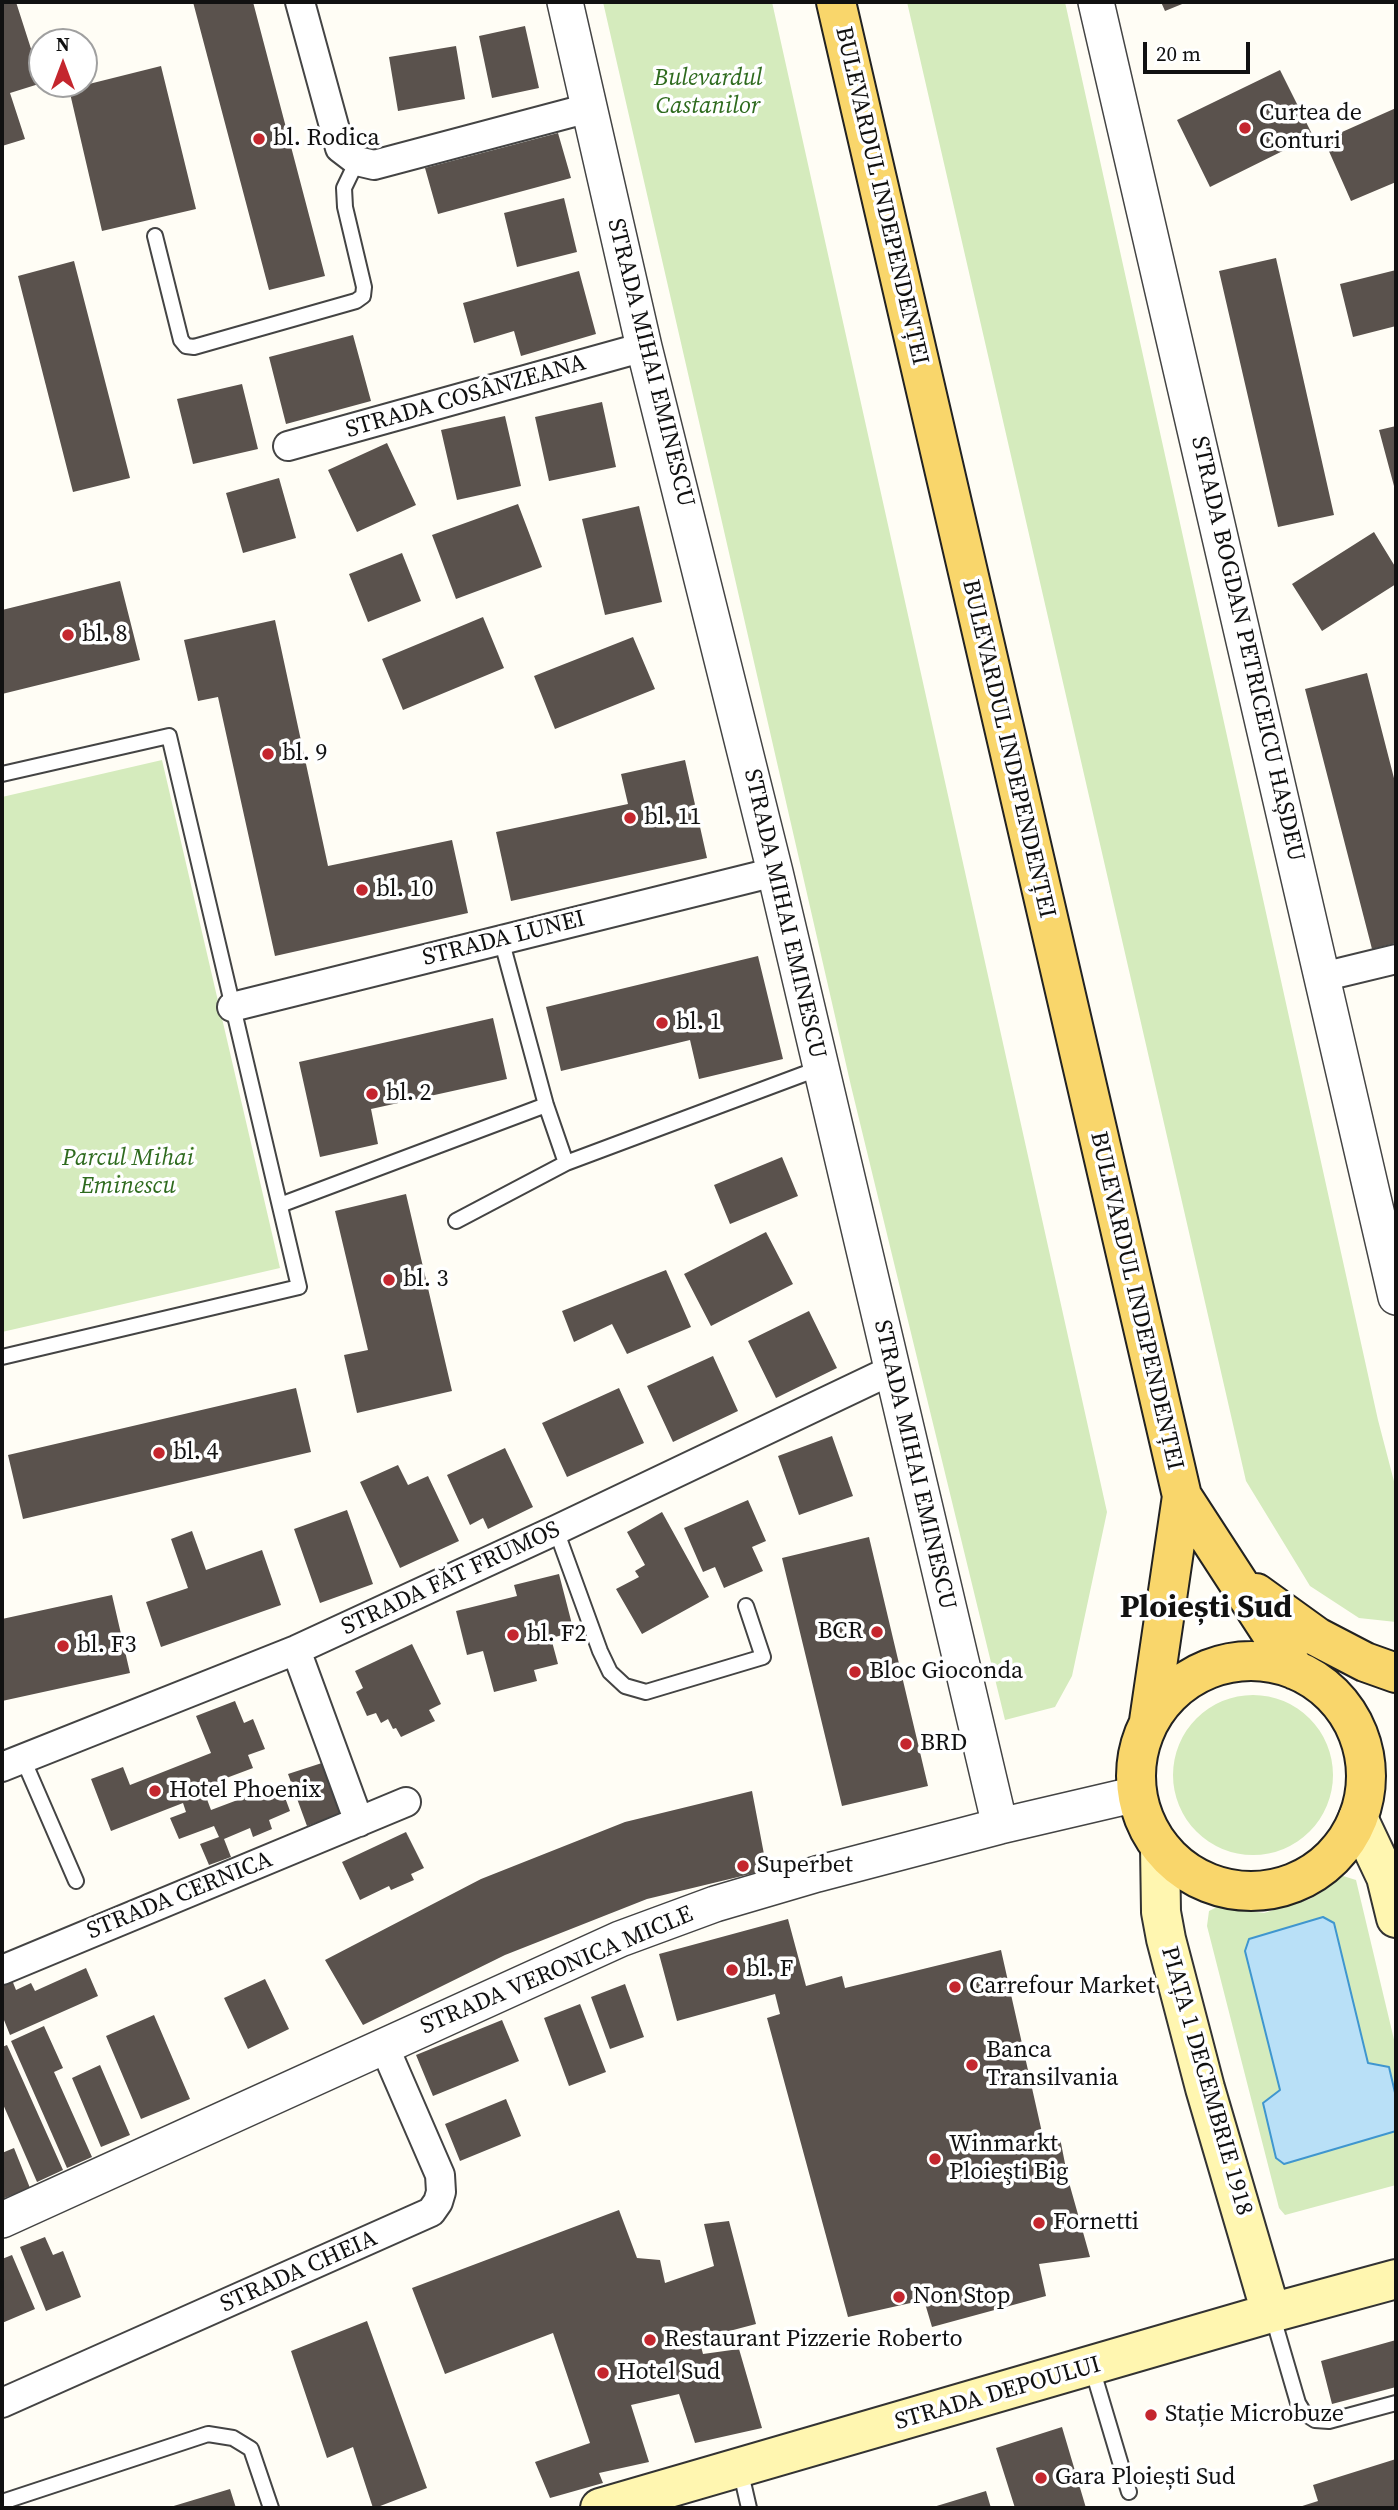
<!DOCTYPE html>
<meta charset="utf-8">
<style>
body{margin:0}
#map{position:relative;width:1398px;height:2510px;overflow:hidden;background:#fffdf5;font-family:"Source Serif 4",serif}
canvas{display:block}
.frame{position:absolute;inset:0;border:4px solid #111;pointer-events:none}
.north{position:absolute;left:28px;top:28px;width:70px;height:70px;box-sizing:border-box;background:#fff;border:2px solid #a0a0a0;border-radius:50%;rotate:0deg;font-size:19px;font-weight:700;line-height:28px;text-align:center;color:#111}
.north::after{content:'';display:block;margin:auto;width:24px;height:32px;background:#c4262e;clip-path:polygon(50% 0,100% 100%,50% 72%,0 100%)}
.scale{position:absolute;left:1143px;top:42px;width:107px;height:32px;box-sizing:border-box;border:4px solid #111;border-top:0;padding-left:9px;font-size:21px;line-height:24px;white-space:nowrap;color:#111;-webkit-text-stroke:5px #fff;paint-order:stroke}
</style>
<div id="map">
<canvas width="1398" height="2510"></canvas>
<div class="frame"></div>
<div class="north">N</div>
<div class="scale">20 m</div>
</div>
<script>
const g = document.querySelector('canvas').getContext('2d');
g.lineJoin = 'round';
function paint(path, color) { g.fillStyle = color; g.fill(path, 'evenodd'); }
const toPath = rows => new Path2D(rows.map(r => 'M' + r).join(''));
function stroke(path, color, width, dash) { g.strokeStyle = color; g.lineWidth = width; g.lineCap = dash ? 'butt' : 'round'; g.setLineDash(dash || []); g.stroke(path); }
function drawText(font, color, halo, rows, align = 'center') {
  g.font = font + ' "Source Serif 4",serif'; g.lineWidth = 7; g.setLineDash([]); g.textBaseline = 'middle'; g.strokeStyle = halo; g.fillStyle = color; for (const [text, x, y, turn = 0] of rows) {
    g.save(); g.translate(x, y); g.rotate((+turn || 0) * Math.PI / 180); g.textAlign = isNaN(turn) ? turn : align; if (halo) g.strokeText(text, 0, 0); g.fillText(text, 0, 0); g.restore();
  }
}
paint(toPath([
 [603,2,772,2,1107,1512,1072,1676,1055,1707,1005,1720,851,1086],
 [907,2,1065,2,1378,1420,1396,1489,1396,1622,1359,1618,1310,1586,1246,1481],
 [162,760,280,1268,2,1332,2,797],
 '1173 1775a80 80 0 1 1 160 0a80 80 0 1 1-160 0Z',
 [1340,1875,1356,1880,1396,2048,1396,2185,1285,2215,1279,2208,1207,1926,1209,1911,1219,1906,1264,1913,1310,1899,1328,1888]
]), '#d5ebbd');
const water = toPath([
 [1323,1917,1334,1923,1368,2063,1389,2067,1396,2097,1396,2131,1284,2164,1276,2158,1263,2103,1280,2090,1245,1951,1249,1939,1323,1917]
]);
paint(water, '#b9e0f7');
stroke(water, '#3f96cf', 2);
paint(toPath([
 [2,2,16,2,42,83,10,93,25,139,2,146],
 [193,2,253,2,325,276,269,290],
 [1161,2,1187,2,1165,11],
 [525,26,539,88,492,98,479,36],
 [456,46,465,99,398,111,389,57],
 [161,66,196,209,102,231,69,89],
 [1280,70,1313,136,1210,187,1177,120],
 [1396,108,1396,182,1351,201,1324,140],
 [558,133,571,178,438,214,425,168],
 [564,198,577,252,517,267,504,213],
 [1276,258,1334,515,1278,527,1219,271],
 [74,261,130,478,73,492,18,276],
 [1396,270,1396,326,1353,337,1340,284],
 [579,271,596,334,521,356,514,331,474,343,463,303],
 [353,335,371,401,286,424,269,357],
 [242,384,258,449,193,464,177,399],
 [602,402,616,467,549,481,535,417],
 [505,416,521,486,457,500,441,430],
 [1396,426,1396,485,1394,486,1379,430],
 [387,443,416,505,357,532,328,470],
 [279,478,296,538,243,553,226,493],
 [518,504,542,567,456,599,432,535],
 [639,506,662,602,605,615,582,519],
 [1374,532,1396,568,1396,584,1322,631,1292,584],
 [402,553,421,601,368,622,349,574],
 [120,581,140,660,2,694,2,610],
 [483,617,504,668,403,710,382,659],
 [275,620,328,866,452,840,468,913,275,956,218,697,198,701,184,640],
 [633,637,655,689,555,729,534,676],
 [1367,673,1396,786,1396,943,1372,949,1305,689],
 [685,760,707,858,511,901,496,832,628,804,621,774],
 [758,956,783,1059,699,1079,690,1040,561,1071,546,1007],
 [493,1018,507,1079,371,1109,378,1144,320,1157,299,1062],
 [782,1157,798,1196,730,1224,714,1185],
 [406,1194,452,1391,357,1413,344,1355,368,1350,335,1211],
 [766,1232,793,1284,711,1326,684,1274],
 [666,1270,691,1327,627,1354,612,1324,574,1342,562,1311],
 [809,1311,837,1368,776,1398,748,1341],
 [713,1356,738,1411,673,1442,647,1386],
 [296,1388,311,1452,23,1519,8,1455],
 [619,1388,644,1443,567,1477,542,1423],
 [832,1436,853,1496,799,1515,778,1456],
 [505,1448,533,1507,488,1529,483,1518,470,1525,447,1475],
 [398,1465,408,1485,428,1476,459,1541,400,1568,360,1482],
 [748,1500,766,1541,752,1547,763,1571,724,1588,715,1567,703,1572,684,1528],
 [347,1510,373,1584,320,1603,294,1529],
 [662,1512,709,1597,642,1634,616,1589,639,1577,635,1571,645,1565,627,1532],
 [192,1531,206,1570,262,1550,281,1605,161,1647,146,1602,188,1588,171,1539],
 [869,1537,928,1786,842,1806,782,1558],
 [559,1574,574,1632,551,1638,558,1664,534,1670,537,1681,494,1692,483,1651,467,1655,456,1611,517,1596,514,1585],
 [112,1595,130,1673,2,1701,2,1619],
 [412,1644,441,1704,429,1710,435,1721,401,1737,396,1728,393,1729,388,1719,381,1723,376,1713,367,1716,356,1692,363,1688,355,1671],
 [235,1701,244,1723,253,1719,265,1749,248,1755,253,1768,221,1780,224,1787,205,1794,211,1810,280,1784,290,1811,269,1820,272,1829,253,1837,250,1828,224,1839,231,1857,209,1865,200,1844,219,1837,214,1826,179,1839,170,1818,186,1812,183,1803,111,1831,91,1779,123,1767,130,1785,211,1753,196,1716],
 [325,1762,343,1813,307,1826,288,1774],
 [752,1791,767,1870,647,1899,505,1955,363,2025,325,1960,481,1879,625,1822],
 [406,1832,424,1868,411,1874,414,1880,391,1890,389,1886,360,1900,342,1862],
 [788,1919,806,1986,842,1976,845,1988,1001,1950,1043,2137,1060,2138,1068,2179,1090,2257,1039,2264,1046,2296,932,2327,924,2300,848,2317,767,2018,780,2014,775,1994,677,2021,659,1954],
 [86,1968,98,1996,10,2035,2,2015,2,1979,10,1975,16,1990,31,1983,35,1991],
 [265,1979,289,2029,248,2049,224,1998],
 [625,1984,644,2037,610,2049,591,1997],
 [580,2004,606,2072,569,2086,544,2018],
 [154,2015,190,2099,141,2119,106,2036],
 [502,2020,519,2061,433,2096,416,2055],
 [44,2026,63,2068,54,2072,92,2157,67,2168,11,2041],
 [7,2045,63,2170,37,2182,2,2102,2,2047],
 [100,2065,130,2135,101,2147,72,2078],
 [506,2099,521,2136,460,2161,445,2124],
 [14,2148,30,2188,2,2199,2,2153],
 [619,2210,637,2258,660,2260,665,2283,714,2266,704,2224,729,2221,756,2324,699,2339,703,2354,739,2349,762,2428,695,2443,679,2394,631,2405,649,2462,599,2473,603,2483,550,2498,535,2462,590,2443,553,2333,445,2374,412,2288],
 [45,2237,53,2255,63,2251,81,2297,46,2311,20,2247],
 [12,2255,35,2309,2,2323,2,2259],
 [367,2321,427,2488,375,2508,373,2508,353,2447,327,2458,291,2351],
 [1396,2340,1396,2387,1332,2404,1321,2361],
 [1062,2427,1086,2508,1015,2508,996,2448],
 [1396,2459,1396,2508,1296,2508,1318,2501,1313,2485],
 [230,2489,236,2508,167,2508],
 [986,2491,991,2508,930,2508]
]), '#5a524d');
const service = toPath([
 [155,236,181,340,186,346,194,347,356,301,363,296,364,287,345,207,344,188,357,161],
 [2,774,169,736,299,1287,2,1357],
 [501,939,546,1105,566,1163],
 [280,1205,546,1105],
 [456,1221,566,1163,820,1068],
 [556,1530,600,1651,610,1672,625,1686,646,1692,763,1657,746,1606],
 [23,1759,76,1881],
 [1272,2314,1298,2403,1304,2413,1315,2420,1329,2421,1396,2403],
 [1092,2368,1129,2492],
 [740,2469,749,2508],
 [2,2502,208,2434,233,2438,251,2449,271,2508]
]);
const minor = toPath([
 [300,2,340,148,357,161,374,165,589,108],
 [288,446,644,347],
 [1322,977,1396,959],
 [232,1007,775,872],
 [296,1650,359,1822],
 [2,1767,296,1650,556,1530,892,1370],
 [2,1970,406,1802],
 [2,2403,431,2212,438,2202,441,2192,440,2175,384,2046]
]);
const tertiary = toPath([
 [565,2,644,347,775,872,1000,1826],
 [1096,2,1396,1297],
 [2,2220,620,1939,715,1904,817,1874,1000,1826,1137,1794]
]);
const secondary = toPath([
 [1358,1818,1386,1877,1396,1918],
 [1160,1847,1161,1912,1166,1939,1205,2088,1271,2313],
 [600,2508,1271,2313,1396,2279]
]);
const primary = toPath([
 [836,2,1182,1496,1295,1670],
 [1256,1593,1317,1637,1365,1662,1396,1673],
 '1136 1776a115 115 0 1 1 230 0a115 115 0 1 1-230 0Z',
 [1149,1721,1182,1496]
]);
stroke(service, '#444', 18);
stroke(minor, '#444', 32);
stroke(tertiary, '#444', 38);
stroke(secondary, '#333', 42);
stroke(primary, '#222', 42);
stroke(service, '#fff', 14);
stroke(minor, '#fff', 28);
stroke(tertiary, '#fff', 35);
stroke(secondary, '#fff6b0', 38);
stroke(primary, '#f9d66b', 38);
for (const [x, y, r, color] of [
 [1245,128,7,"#c4262e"],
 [259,139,7,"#c4262e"],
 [68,635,7,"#c4262e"],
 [268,754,7,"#c4262e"],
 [630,818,7,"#c4262e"],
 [362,890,7,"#c4262e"],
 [662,1023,7,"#c4262e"],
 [372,1094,7,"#c4262e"],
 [389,1280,7,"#c4262e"],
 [159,1453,7,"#c4262e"],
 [877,1632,7,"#c4262e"],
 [513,1635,7,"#c4262e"],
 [63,1646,7,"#c4262e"],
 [855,1672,7,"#c4262e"],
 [906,1744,7,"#c4262e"],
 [155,1791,7,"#c4262e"],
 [743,1866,7,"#c4262e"],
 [732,1970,7,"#c4262e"],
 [955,1987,7,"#c4262e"],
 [972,2065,7,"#c4262e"],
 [935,2159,7,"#c4262e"],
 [1039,2223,7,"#c4262e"],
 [899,2297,7,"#c4262e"],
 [650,2340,7,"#c4262e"],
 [603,2373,7,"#c4262e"],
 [1151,2415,7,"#c4262e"],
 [1041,2478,7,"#c4262e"]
]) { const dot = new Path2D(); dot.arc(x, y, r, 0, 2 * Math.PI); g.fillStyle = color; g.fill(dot); stroke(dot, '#fff', 2.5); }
drawText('italic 24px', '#2f6b1f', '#fff', [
 ["Bulevardul",708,79],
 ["Castanilor",708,107],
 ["Parcul Mihai",128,1159],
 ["Eminescu",128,1187]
]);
drawText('24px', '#111', '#fff', [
 ["Curtea de",1259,114],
 ["Conturi",1259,142],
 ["bl. Rodica",273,139],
 ["bl. 8",82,635],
 ["bl. 9",282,754],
 ["bl. 11",644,818],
 ["bl. 10",376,890],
 ["bl. 1",676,1023],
 ["bl. 2",386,1094],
 ["bl. 3",403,1280],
 ["bl. 4",173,1453],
 ["BCR",863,1632,"right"],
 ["bl. F2",527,1635],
 ["bl. F3",77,1646],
 ["Bloc Gioconda",869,1672],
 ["BRD",920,1744],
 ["Hotel Phoenix",169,1791],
 ["Superbet",757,1866],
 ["bl. F",746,1970],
 ["Carrefour Market",969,1987],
 ["Banca",986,2051],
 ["Transilvania",986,2079],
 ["Winmarkt",949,2145],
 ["Ploieşti Big",949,2173],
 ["Fornetti",1053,2223],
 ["Non Stop",913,2297],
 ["Restaurant Pizzerie Roberto",664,2340],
 ["Hotel Sud",617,2373],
 ["Stație Microbuze",1165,2415],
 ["Gara Ploiești Sud",1055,2478]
], 'left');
drawText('24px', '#111', '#fff', [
 ["BULEVARDUL INDEPENDENȚEI",881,196,77],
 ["STRADA MIHAI EMINESCU",650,363,76],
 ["STRADA COSÂNZEANA",466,397,-16],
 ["STRADA BOGDAN PETRICEICU HAȘDEU",1247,649,77],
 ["BULEVARDUL INDEPENDENȚEI",1008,749,77],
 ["STRADA MIHAI EMINESCU",784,914,77],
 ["STRADA LUNEI",504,939,-14],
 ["BULEVARDUL INDEPENDENȚEI",1136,1301,77],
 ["STRADA MIHAI EMINESCU",914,1465,77],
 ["STRADA FĂT FRUMOS",451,1579,-25],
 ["STRADA CERNICA",180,1896,-22],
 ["STRADA VERONICA MICLE",557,1971,-23],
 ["PIAȚA 1 DECEMBRIE 1918",1206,2081,74],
 ["STRADA CHEIA",299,2272,-24],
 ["STRADA DEPOULUI",998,2394,-16]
]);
drawText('bold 32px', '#111', '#fff', [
 ["Ploiești Sud",1206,1609]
]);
</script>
